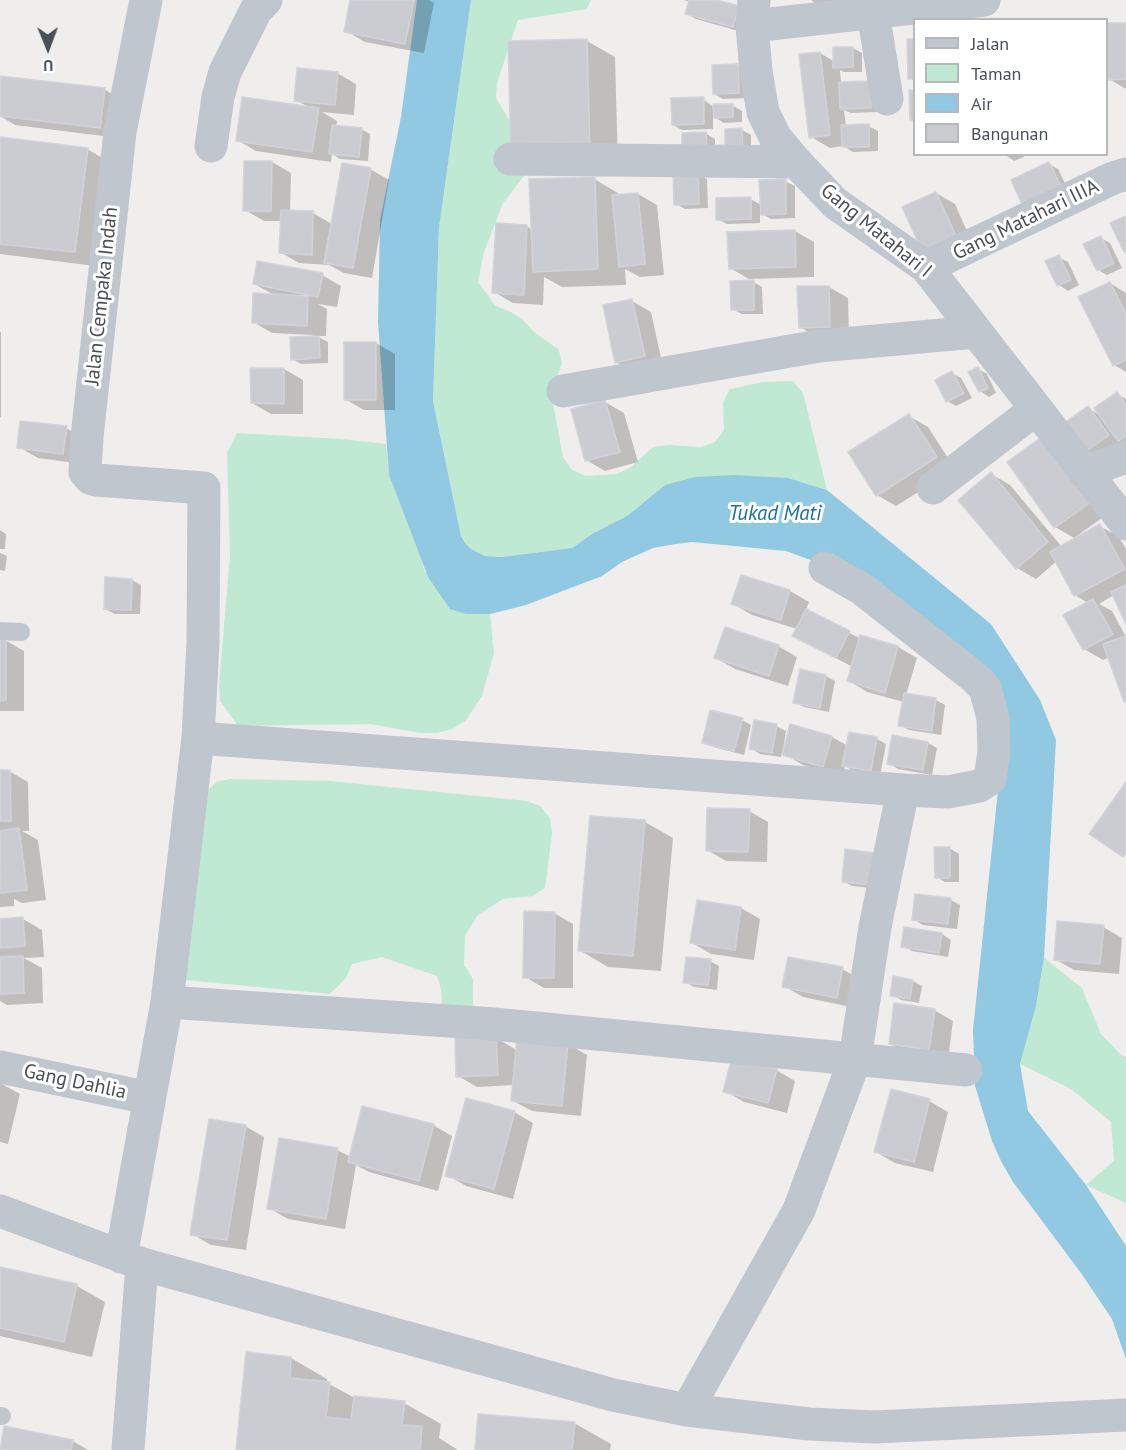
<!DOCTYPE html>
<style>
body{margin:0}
#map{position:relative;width:1126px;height:1450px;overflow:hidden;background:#f0eded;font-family:"PT Sans",sans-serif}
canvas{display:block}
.legend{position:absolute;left:913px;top:18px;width:195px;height:138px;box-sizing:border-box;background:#fff;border:2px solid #b5b9bc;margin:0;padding:8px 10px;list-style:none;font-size:18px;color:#474f58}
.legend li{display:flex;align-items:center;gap:12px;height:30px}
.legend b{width:30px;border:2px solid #b5b9bc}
.north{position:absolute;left:18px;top:18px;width:60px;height:60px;-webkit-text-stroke:4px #fff;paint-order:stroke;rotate:179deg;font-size:16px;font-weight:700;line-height:24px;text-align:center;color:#474f58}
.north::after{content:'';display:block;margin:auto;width:21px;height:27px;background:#474f58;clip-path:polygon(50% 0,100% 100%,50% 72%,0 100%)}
</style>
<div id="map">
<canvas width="1126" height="1450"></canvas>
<ul class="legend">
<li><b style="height:8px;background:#bfc6ce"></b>Jalan</li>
<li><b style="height:16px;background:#c0e9d4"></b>Taman</li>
<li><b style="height:16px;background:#91c9e2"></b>Air</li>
<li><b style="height:16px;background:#caccd1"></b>Bangunan</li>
</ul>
<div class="north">U</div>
</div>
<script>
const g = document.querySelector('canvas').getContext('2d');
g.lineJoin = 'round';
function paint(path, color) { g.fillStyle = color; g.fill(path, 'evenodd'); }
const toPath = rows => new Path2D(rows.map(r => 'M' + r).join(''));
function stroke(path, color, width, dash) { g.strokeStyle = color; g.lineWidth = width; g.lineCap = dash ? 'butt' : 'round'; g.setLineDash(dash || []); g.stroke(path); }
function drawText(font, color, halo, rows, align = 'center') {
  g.font = font + ' "PT Sans",sans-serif'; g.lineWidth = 6; g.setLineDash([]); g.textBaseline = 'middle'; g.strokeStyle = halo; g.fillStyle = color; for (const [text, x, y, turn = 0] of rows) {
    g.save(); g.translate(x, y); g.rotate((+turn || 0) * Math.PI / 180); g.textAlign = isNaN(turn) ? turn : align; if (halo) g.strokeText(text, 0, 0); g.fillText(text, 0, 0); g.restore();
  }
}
paint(toPath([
 [471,0,591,0,587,9,518,20,497,83,496,98,524,145,524,176,503,203,484,252,478,282,496,306,511,312,524,321,534,332,559,350,562,364,551,393,563,457,572,470,586,476,617,474,631,467,653,447,669,445,701,447,715,442,724,430,723,402,730,389,763,382,793,381,803,393,827,490,788,478,665,485,627,516,592,534,572,548,501,557,485,556,471,549,465,543,461,536,433,401,439,228],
 [237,433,341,439,386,444,389,475,420,555,424,570,466,614,490,614,494,653,482,696,465,721,452,729,437,733,420,733,371,724,238,726,220,701,219,686,230,555,227,453],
 [230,779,330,781,527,801,540,806,550,818,552,834,545,888,533,896,503,899,478,915,465,936,464,965,473,979,473,1007,442,1005,441,989,437,976,382,957,352,964,346,978,330,994,185,980,206,793,216,782],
 [1044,958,1082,988,1101,1034,1121,1055,1126,1057,1126,1203,1086,1185,1114,1161,1111,1122,1071,1089,1020,1064,1036,1006]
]), '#c0e9d4');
paint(toPath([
 [417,0,471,0,439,228,433,401,461,536,465,543,471,549,485,556,501,557,572,548,592,534,627,516,665,485,695,477,734,475,788,478,827,490,991,624,1040,700,1056,740,1044,958,1036,1006,1020,1064,1028,1111,1086,1185,1126,1246,1126,1359,1112,1319,1081,1273,1013,1182,1001,1161,992,1141,975,1086,973,1030,1002,752,995,697,843,572,786,551,692,542,669,545,653,548,622,562,602,576,526,605,490,614,466,614,450,609,428,577,389,475,378,322,380,220,401,117]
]), '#91c9e2');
paint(toPath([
 [352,0,429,0,434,3,424,53,365,42,346,31],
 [684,0,712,0,739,8,742,32,696,19,687,14,690,2],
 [811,0,845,0,817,4],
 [1126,24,1126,89,1107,78,1106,94,1106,37],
 [914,40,914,81,909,78,909,41],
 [587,41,615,57,618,167,540,169],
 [853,48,862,53,862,72,844,72,840,70,841,83,870,82,879,112,851,113,844,110,846,126,868,126,878,131,878,151,853,152,843,146,830,148,811,137,820,53,835,62],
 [738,66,747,71,748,98,723,99,714,94],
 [337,73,356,84,354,115,322,112,337,121,336,127,361,129,370,134,368,161,340,159,332,154,331,162,256,151,237,140,310,108,296,100],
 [0,82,105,90,124,101,119,138,15,125,0,116],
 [703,99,712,106,732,105,742,111,742,122,724,123,713,116,713,129,682,130,673,125],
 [742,130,751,135,751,157,736,158],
 [705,133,715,139,715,157,693,157],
 [0,139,87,149,115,165,103,267,0,254],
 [1004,154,1023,154,1024,157,1014,161],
 [272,162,291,173,290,212,313,213,332,224,370,169,389,180,372,278,344,273,329,265,299,263,280,252,282,221,264,221,245,210],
 [1049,164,1058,169,1069,192,1032,209],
 [698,174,707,179,708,208,685,209,676,204],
 [594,179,623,196,638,194,657,205,664,275,640,277,625,269,626,285,562,287,544,277,543,305,513,303,494,292,527,226,532,230],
 [785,181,795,186,795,218,771,219,760,213,760,223,727,224,717,219,750,199,762,205],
 [936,193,955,204,974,247,923,250],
 [795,231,814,242,814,277,749,279,730,268],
 [1101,238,1110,243,1122,268,1107,275,1098,270],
 [1058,257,1068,262,1079,285,1068,291,1059,285,1047,262],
 [322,275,341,286,337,307,318,304,327,309,326,336,316,336,328,342,328,363,301,364,292,359,313,335,272,333,253,322,276,296,254,284],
 [753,282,762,287,763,314,742,314,732,309],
 [1110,283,1126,293,1126,372,1114,365],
 [829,287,848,298,849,337,819,338,800,327],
 [632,301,651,312,663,367,635,373,616,362],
 [0,332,1,332,1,417,0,417],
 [376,343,395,354,395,410,364,410,345,399],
 [284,369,303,380,303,414,271,414,252,403],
 [978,369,987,374,996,393,989,397,980,391],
 [952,373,961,378,972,398,956,406,947,401],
 [1117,394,1126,399,1126,447,1082,454,1088,408,1101,416],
 [605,402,624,413,638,462,605,471,586,460],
 [909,416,928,427,955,469,896,506,877,495],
 [66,428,85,439,82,464,38,458,19,447],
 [1062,449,1109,513,1074,538,1055,527],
 [991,474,1010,485,1062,547,1100,526,1119,537,1126,549,1126,620,1114,595,1099,604,1112,611,1126,637,1126,701,1109,657,1103,660,1084,649,1088,603,1075,595,1057,561,1036,579,1017,568],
 [0,530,6,534,5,549,0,549],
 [0,553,7,556,5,571,0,570],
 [742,576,790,591,809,602,806,610,861,639,861,637,898,647,917,658,906,695,936,700,945,705,941,735,909,730,900,725,904,702,867,692,849,681,853,667,812,646,797,629,752,615,733,604],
 [106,579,132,580,141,585,140,614,115,614,105,609],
 [0,640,5,640,24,651,24,711,0,711],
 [778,646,797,657,788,686,735,669,716,658],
 [826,676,835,681,829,712,804,707,794,702],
 [742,720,751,725,744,755,713,747,704,742],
 [776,726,786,731,783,749,785,749,832,737,848,746,850,734,877,739,886,744,880,776,853,771,845,766,843,777,803,765,782,753,781,757,760,754,750,748],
 [928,743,937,748,932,775,898,769,889,763],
 [0,771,9,771,28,782,29,831,22,831,38,840,46,900,22,903,14,899,14,906,0,907],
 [749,811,768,822,767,862,726,861,707,850],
 [645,822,673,838,661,971,608,967,579,950],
 [949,848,959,854,959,882,945,882,936,877],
 [874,854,879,889,852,886,843,881],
 [951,900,960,905,957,929,923,925,913,919],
 [698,902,741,908,760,919,754,960,711,954,692,943],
 [554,913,573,924,573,988,544,988,525,977],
 [23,919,42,930,44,957,24,958,42,968,43,1003,7,1005,0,1001,0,920],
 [1103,927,1122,938,1119,974,1074,970,1055,959],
 [942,934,951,940,948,957,912,951,903,946],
 [710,961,719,966,717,990,694,987,685,982],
 [842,969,861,980,856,1008,803,997,784,986],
 [894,978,913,981,922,986,919,1003,901,1000,892,995],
 [934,1010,953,1021,948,1060,909,1055,890,1044],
 [496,1038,515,1049,515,1058,568,1044,587,1055,581,1116,532,1111,513,1101,514,1085,477,1087,458,1076],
 [776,1070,795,1081,787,1113,744,1102,725,1091],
 [0,1083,20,1094,8,1144,0,1142],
 [929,1101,948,1112,933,1172,895,1163,876,1152],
 [514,1112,533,1123,513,1199,466,1186,447,1175],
 [433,1125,452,1136,438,1191,369,1172,356,1165,345,1229,288,1219,269,1208,337,1150,351,1157],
 [245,1126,264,1137,246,1250,211,1245,192,1234],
 [0,1268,77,1286,105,1302,92,1357,0,1336],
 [247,1354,291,1358,327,1379,327,1383,355,1398,404,1403,441,1424,439,1438,458,1450,238,1450],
 [574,1423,611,1444,610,1450,476,1450],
 [73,1441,88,1450,1,1450]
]), '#0003');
const building = toPath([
 [350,0,414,0,405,44,344,32,350,0],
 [689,0,717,0,739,6,733,27,685,14,689,0],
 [1106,23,1126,23,1126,79,1108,80,1106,23],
 [587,39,590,151,511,154,508,41,587,39],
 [907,39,914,39,914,78,908,79,907,39],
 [833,47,853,47,853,67,833,68,833,47],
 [820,52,830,135,809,138,799,54,820,52],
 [738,64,739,93,713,94,712,65,738,64],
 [297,68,338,72,335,105,294,101,297,68],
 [0,76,105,88,100,128,0,116,0,76],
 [870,81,871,108,840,109,839,82,870,81],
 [909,90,914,90,914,120,910,120,909,90],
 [242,97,319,108,312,152,236,141,242,97],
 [704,97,704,124,672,125,671,98,704,97],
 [713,104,733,104,733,117,714,118,713,104],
 [869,124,869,147,842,147,841,125,869,124],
 [332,125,362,128,359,157,329,154,332,125],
 [742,128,743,153,725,153,725,129,742,128],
 [706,132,707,152,682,153,682,133,706,132],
 [0,137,88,148,75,252,0,244,0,137],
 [244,161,272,161,271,211,243,211,244,161],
 [1049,162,1061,186,1022,204,1011,180,1049,162],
 [342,163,371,168,353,268,324,263,342,163],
 [698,172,699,204,674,205,673,173,698,172],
 [595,177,598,269,533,272,529,179,595,177],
 [786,179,786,214,761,215,759,180,786,179],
 [936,192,956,236,922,251,902,207,936,192],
 [638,193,645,264,619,267,612,195,638,193],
 [751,197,751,219,716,220,716,198,751,197],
 [281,210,313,211,312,255,279,253,281,210],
 [1126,216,1126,251,1124,252,1110,223,1126,216],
 [496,223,527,225,524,295,492,293,496,223],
 [795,230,796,267,729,269,727,232,795,230],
 [1101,236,1114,263,1097,271,1083,244,1101,236],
 [1059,255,1071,280,1057,286,1045,261,1059,255],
 [257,261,323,273,318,297,253,284,257,261],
 [754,280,754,310,731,310,730,281,754,280],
 [1110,282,1126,314,1126,360,1113,366,1078,297,1110,282],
 [797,286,829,286,830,327,799,328,797,286],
 [253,293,308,296,307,326,252,323,253,293],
 [632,299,645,356,615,363,603,305,632,299],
 [319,336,320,358,291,360,290,337,319,336],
 [344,342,376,342,376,400,344,400,344,342],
 [978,367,988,388,979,392,968,372,978,367],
 [250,368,284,368,284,404,251,403,250,368],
 [952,371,964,393,946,402,935,380,952,371],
 [1117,392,1126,405,1126,436,1118,441,1094,408,1117,392],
 [605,400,620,452,585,461,571,409,605,400],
 [1088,406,1109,435,1081,455,1060,426,1088,406],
 [909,414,937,457,876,496,848,452,909,414],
 [20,421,67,426,63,454,17,448,20,421],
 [1043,436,1091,502,1054,528,1007,462,1043,436],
 [991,472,1048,542,1016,569,958,500,991,472],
 [1100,524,1125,569,1074,596,1050,552,1100,524],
 [741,575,790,590,781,620,731,604,741,575],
 [105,577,132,579,131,610,104,609,105,577],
 [1126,585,1126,624,1111,592,1126,585],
 [1093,599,1113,634,1083,650,1063,615,1093,599],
 [806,609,850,631,836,658,792,636,806,609],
 [725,627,779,645,769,676,714,658,725,627],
 [860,635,898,646,885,693,847,681,860,635],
 [1126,636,1126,701,1124,702,1103,644,1126,636],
 [0,639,6,639,6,700,0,701,0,639],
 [800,669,826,675,820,708,793,703,800,669],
 [904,693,936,698,932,731,898,726,904,693],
 [710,710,743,718,734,751,702,743,710,710],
 [754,720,777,724,772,753,749,749,754,720],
 [790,724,832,736,823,767,782,755,790,724],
 [849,732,877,737,871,771,842,766,849,732],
 [892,735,928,742,923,770,887,764,892,735],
 [0,770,10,770,11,821,0,821,0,770],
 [1126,782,1126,853,1123,857,1089,834,1126,782],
 [707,808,750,809,748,852,706,851,707,808],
 [590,816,645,820,633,956,578,951,590,816],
 [19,828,27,890,1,893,0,831,19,828],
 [934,847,950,847,950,878,935,878,934,847],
 [845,849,874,853,870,885,842,882,845,849],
 [915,894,951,898,948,924,912,920,915,894],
 [697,900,741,907,735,950,690,943,697,900],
 [524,911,555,912,554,978,523,978,524,911],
 [23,917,25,946,0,948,0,919,23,917],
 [1057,921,1104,925,1100,964,1054,960,1057,921],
 [904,927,942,933,939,953,901,947,904,927],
 [23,956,24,993,0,994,0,957,23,956],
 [686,957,711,959,708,985,683,983,686,957],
 [788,957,843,967,837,998,782,987,788,957],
 [893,976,913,980,910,999,890,996,893,976],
 [894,1003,935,1009,929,1050,889,1044,894,1003],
 [496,1036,498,1075,456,1077,455,1037,496,1036],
 [517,1038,568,1042,562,1106,511,1101,517,1038],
 [732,1057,777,1069,768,1103,723,1092,732,1057],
 [891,1089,930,1099,914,1162,874,1152,891,1089],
 [466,1098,515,1111,494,1189,445,1176,466,1098],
 [362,1106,434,1124,419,1181,348,1162,362,1106],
 [209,1119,246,1125,227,1240,190,1235,209,1119],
 [279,1138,338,1148,326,1219,267,1209,279,1138],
 [0,1267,77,1284,64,1342,0,1328,0,1267],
 [246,1352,291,1357,290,1378,330,1382,326,1417,351,1420,354,1396,405,1401,402,1425,422,1426,420,1450,236,1450,246,1352],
 [478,1414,575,1422,572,1450,475,1450,478,1414],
 [4,1426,73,1440,71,1450,0,1450,4,1426]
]);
paint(building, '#caccd1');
stroke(building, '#d2d3d8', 1.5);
stroke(toPath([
 [0,631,21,632],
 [0,1416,2,1416]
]), '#bfc6ce', 18);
stroke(toPath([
 [754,0,752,26,756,71,763,112,775,137,796,162,835,203,926,267,1126,524],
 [873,12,887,99],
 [752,26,984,0],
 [211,146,218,97,225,72,256,10,266,0],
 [510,159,796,162],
 [926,267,1113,178,1126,174],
 [563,391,819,346,976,332],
 [1084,472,1126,457],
 [933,488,1036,409],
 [198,738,903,790,948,792,979,786,990,779,994,752,993,718,985,688,974,677,862,589,825,568],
 [167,1002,494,1024,966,1070],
 [0,1067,149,1098],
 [0,1211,142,1264,613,1395,687,1410,809,1424,875,1427,1126,1415],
 [121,1257,167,1002,198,738,203,643,204,488,96,480,90,478,85,472,87,437,120,132,146,0],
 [687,1410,799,1210,855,1059,875,927,903,790],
 [128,1450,142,1264]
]), '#bfc6ce', 33);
drawText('20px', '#474f58', '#fff', [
 ["Gang Matahari IIIA",1026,220,-26],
 ["Gang Matahari I",876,231,39],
 ["Jalan Cempaka Indah",102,296,-84],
 ["Gang Dahlia",75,1082,12]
]);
drawText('italic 21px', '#1b7298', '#fff', [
 ["Tukad Mati",775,514]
]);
</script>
